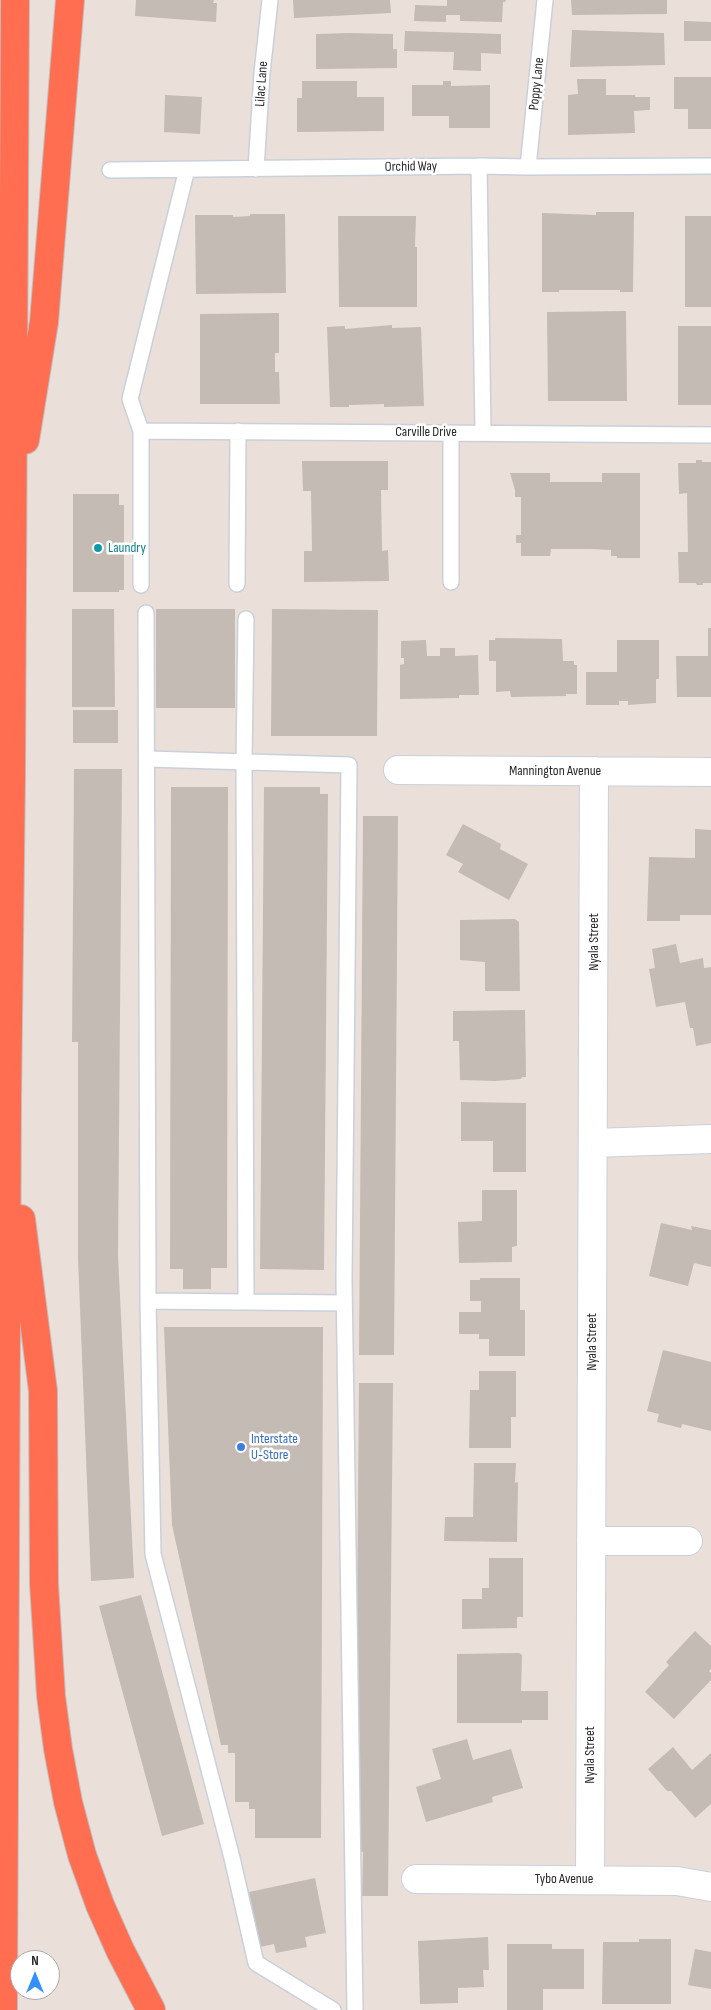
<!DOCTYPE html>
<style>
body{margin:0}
#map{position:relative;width:711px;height:2010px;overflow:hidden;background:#ebdfda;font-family:"Sofia Sans Condensed",sans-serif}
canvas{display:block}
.north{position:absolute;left:10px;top:1950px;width:50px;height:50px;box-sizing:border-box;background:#fff;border:1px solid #a9a9a9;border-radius:50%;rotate:0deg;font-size:14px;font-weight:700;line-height:20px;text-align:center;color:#292929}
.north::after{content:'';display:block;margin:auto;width:18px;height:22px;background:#3490fe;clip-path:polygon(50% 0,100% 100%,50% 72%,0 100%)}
</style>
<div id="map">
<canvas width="711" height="2010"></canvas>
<div class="north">N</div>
</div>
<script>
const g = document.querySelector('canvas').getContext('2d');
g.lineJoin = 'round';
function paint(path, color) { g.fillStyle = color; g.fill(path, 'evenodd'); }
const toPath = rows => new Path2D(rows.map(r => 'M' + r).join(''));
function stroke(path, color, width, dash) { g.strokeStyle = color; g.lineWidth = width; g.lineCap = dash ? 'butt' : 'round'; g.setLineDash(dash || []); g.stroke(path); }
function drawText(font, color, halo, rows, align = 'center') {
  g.font = font + ' "Sofia Sans Condensed",sans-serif'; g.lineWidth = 5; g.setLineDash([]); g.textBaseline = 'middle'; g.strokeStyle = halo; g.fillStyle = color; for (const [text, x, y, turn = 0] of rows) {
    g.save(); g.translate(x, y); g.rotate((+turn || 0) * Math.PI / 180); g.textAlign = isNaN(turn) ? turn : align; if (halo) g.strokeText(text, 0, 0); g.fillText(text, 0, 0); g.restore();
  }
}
paint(toPath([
 [136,0,214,0,213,3,217,3,216,22,135,16],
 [293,0,390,0,391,13,294,18],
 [447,0,506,0,505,2,503,2,502,22,460,21,460,15,446,15,446,22,414,21,415,5,447,6],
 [571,0,667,0,667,14,572,15],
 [684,21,711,22,711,41,684,41],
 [572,30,664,33,665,65,570,67],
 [405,31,501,34,501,54,481,53,481,71,453,70,454,52,404,51],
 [350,33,393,34,393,49,397,49,397,68,316,69,316,34],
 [674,77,711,77,711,129,688,129,688,109,674,109],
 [577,79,606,79,606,95,635,95,635,97,650,97,650,110,634,111,635,133,568,135,568,95,578,94],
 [302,81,357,81,357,97,384,97,384,131,297,132,297,98,302,98],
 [443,81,451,81,451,86,490,85,490,128,449,128,449,116,412,116,412,85,443,85],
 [165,95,202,97,200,134,164,132],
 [596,212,634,212,633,292,620,292,620,290,559,290,559,292,542,292,542,213,596,215],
 [250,214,285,214,286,293,196,294,195,215,233,215,233,217,250,216],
 [338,216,416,216,415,247,417,247,417,307,339,307],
 [685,216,711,216,711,307,685,307],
 [626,311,627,401,548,401,547,312],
 [279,313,279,353,275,353,275,372,279,372,280,404,200,404,200,314],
 [392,325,392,328,421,327,424,406,384,407,384,404,349,405,349,407,330,407,327,327,345,326,345,329],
 [678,326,711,326,711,405,678,405],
 [696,460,702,460,702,462,711,462,711,583,703,583,703,585,697,585,696,583,679,583,678,552,688,552,687,493,679,494,678,463,696,463],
 [302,461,388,461,388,490,381,490,382,551,388,550,389,581,304,582,304,551,312,551,311,491,303,491],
 [510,473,550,473,550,482,602,482,602,473,640,473,640,558,617,558,617,556,611,556,611,550,590,549,551,549,550,556,521,556,521,543,516,543,516,535,521,535,521,497,515,497,515,490],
 [73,494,119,494,119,505,124,505,124,590,119,590,119,592,73,592],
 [72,609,114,609,115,707,72,707],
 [156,609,235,609,235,708,156,708],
 [272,609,378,610,377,736,271,736],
 [708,628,711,628,711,697,677,697,676,656,708,656],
 [495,638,562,639,563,661,574,661,574,665,577,665,577,694,566,694,566,696,511,697,510,691,496,692,496,661,489,661,489,640,495,640],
 [426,640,427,656,440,656,440,648,455,648,455,656,478,655,479,695,459,695,459,698,400,699,400,665,404,664,404,658,401,658,401,641],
 [617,640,659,640,659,679,656,679,656,703,628,705,628,701,619,701,619,705,586,705,586,672,617,672],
 [73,710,118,710,118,743,73,743],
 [74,769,122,769,118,1256,134,1578,91,1581,78,1258,78,1042,72,1042],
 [171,787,228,787,227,1268,211,1268,211,1289,183,1289,183,1269,170,1269],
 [264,787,320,787,320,794,328,794,324,1270,260,1269],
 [363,816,398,816,394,1355,359,1355],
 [463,824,501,844,500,849,528,864,509,900,458,872,463,864,446,855],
 [695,829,711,830,711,915,680,915,680,921,647,921,649,857,695,858],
 [515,919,519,922,520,991,485,991,485,962,460,960,460,920],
 [676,944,680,963,703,958,704,968,711,967,711,1043,696,1046,693,1028,690,1028,685,1002,656,1007,649,969,655,968,652,949],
 [525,1010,526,1077,522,1077,521,1079,495,1081,460,1080,459,1041,453,1041,453,1011],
 [461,1102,526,1103,526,1172,493,1172,493,1141,461,1141],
 [482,1190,517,1190,517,1246,512,1247,512,1262,459,1263,458,1222,482,1221],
 [661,1223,692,1230,691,1226,711,1230,711,1267,694,1263,688,1286,649,1276],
 [480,1278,520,1278,520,1310,525,1310,525,1356,489,1356,489,1339,479,1339,479,1334,459,1334,459,1312,481,1312,481,1301,470,1301,470,1280,480,1280],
 [164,1327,323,1327,321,1838,255,1838,255,1809,249,1809,249,1802,235,1802,235,1753,228,1753,228,1745,221,1745,172,1525],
 [663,1350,711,1362,711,1431,682,1424,681,1428,657,1422,659,1414,647,1411],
 [479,1371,516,1371,516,1417,511,1417,511,1448,469,1448,470,1390,479,1390],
 [359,1383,393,1383,388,1896,362,1896,363,1852,355,1851],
 [474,1463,516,1463,515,1483,518,1482,517,1542,444,1541,445,1517,473,1517],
 [489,1558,523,1558,523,1617,517,1617,517,1628,462,1629,462,1599,482,1599,482,1588,489,1588],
 [141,1595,204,1824,162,1836,99,1606],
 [695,1631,711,1646,711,1669,709,1671,711,1673,711,1680,674,1719,645,1692,669,1665,666,1662],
 [519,1653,522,1655,521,1691,548,1691,548,1720,522,1720,522,1723,457,1723,457,1654],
 [467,1739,473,1760,511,1749,523,1788,492,1797,493,1802,426,1822,416,1787,441,1779,432,1749],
 [673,1747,692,1770,711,1753,711,1804,695,1818,671,1791,667,1791,648,1769],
 [315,1878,326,1933,305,1937,307,1947,276,1953,274,1944,260,1947,249,1892],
 [488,1937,489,1970,483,1970,484,1987,458,1988,458,2003,420,2004,418,1941],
 [639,1939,671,1939,671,2004,602,2004,603,1942,639,1942],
 [507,1944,552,1944,552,1949,584,1949,584,1989,543,1989,543,2010,507,2010],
 [695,1949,711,1952,711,1989,688,1985]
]), '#c4bbb5');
const service = toPath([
 [479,166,483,433],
 [528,167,545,0],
 [256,169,262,73,270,0],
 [110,170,479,166,528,167,711,166],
 [141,431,711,435],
 [451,433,451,582],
 [237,584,238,431],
 [141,585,141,431,130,399,187,169],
 [146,613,148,1301,153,1554,232,1858,256,1963,333,2010],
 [246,619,244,763,246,1302],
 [148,759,349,765,344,1280,355,2010],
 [148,1301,344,1303]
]);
const minor = toPath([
 [398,770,711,772],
 [593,1143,711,1139],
 [591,1541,688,1541],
 [416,1879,677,1881,711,1887],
 [590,1879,594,771]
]);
const motorway = toPath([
 [25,440,44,322,70,0],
 [21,1219,43,1391,44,1584,51,1696,58,1749,68,1802,82,1855,100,1905,120,1950,151,2010],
 [3,2010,7,1101,11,777,15,0]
]);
stroke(service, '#c8d1db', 18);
stroke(minor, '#c8d1db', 30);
stroke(motorway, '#bfbfbf', 30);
stroke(service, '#fff', 15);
stroke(minor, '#fff', 28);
stroke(motorway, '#ff6e51', 28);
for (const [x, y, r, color] of [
 [98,548,5,"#0f9aa8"],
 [241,1447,5,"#3f7fe0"]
]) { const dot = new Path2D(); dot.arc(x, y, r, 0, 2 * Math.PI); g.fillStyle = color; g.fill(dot); stroke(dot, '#fff', 2); }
drawText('14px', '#292929', '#fff', [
 ["Lilac Lane",262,84,-86],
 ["Poppy Lane",537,84,-84],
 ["Orchid Way",411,167,-1],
 ["Carville Drive",426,432],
 ["Mannington Avenue",555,771],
 ["Nyala Street",594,942,-90],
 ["Nyala Street",592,1342,-90],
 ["Nyala Street",590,1755,-90],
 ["Tybo Avenue",564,1879]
]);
drawText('14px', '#0d838f', '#fff', [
 ["Laundry",108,548]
], 'left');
drawText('14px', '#366cbe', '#fff', [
 ["Interstate",251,1439],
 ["U-Store",251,1455]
], 'left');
</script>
